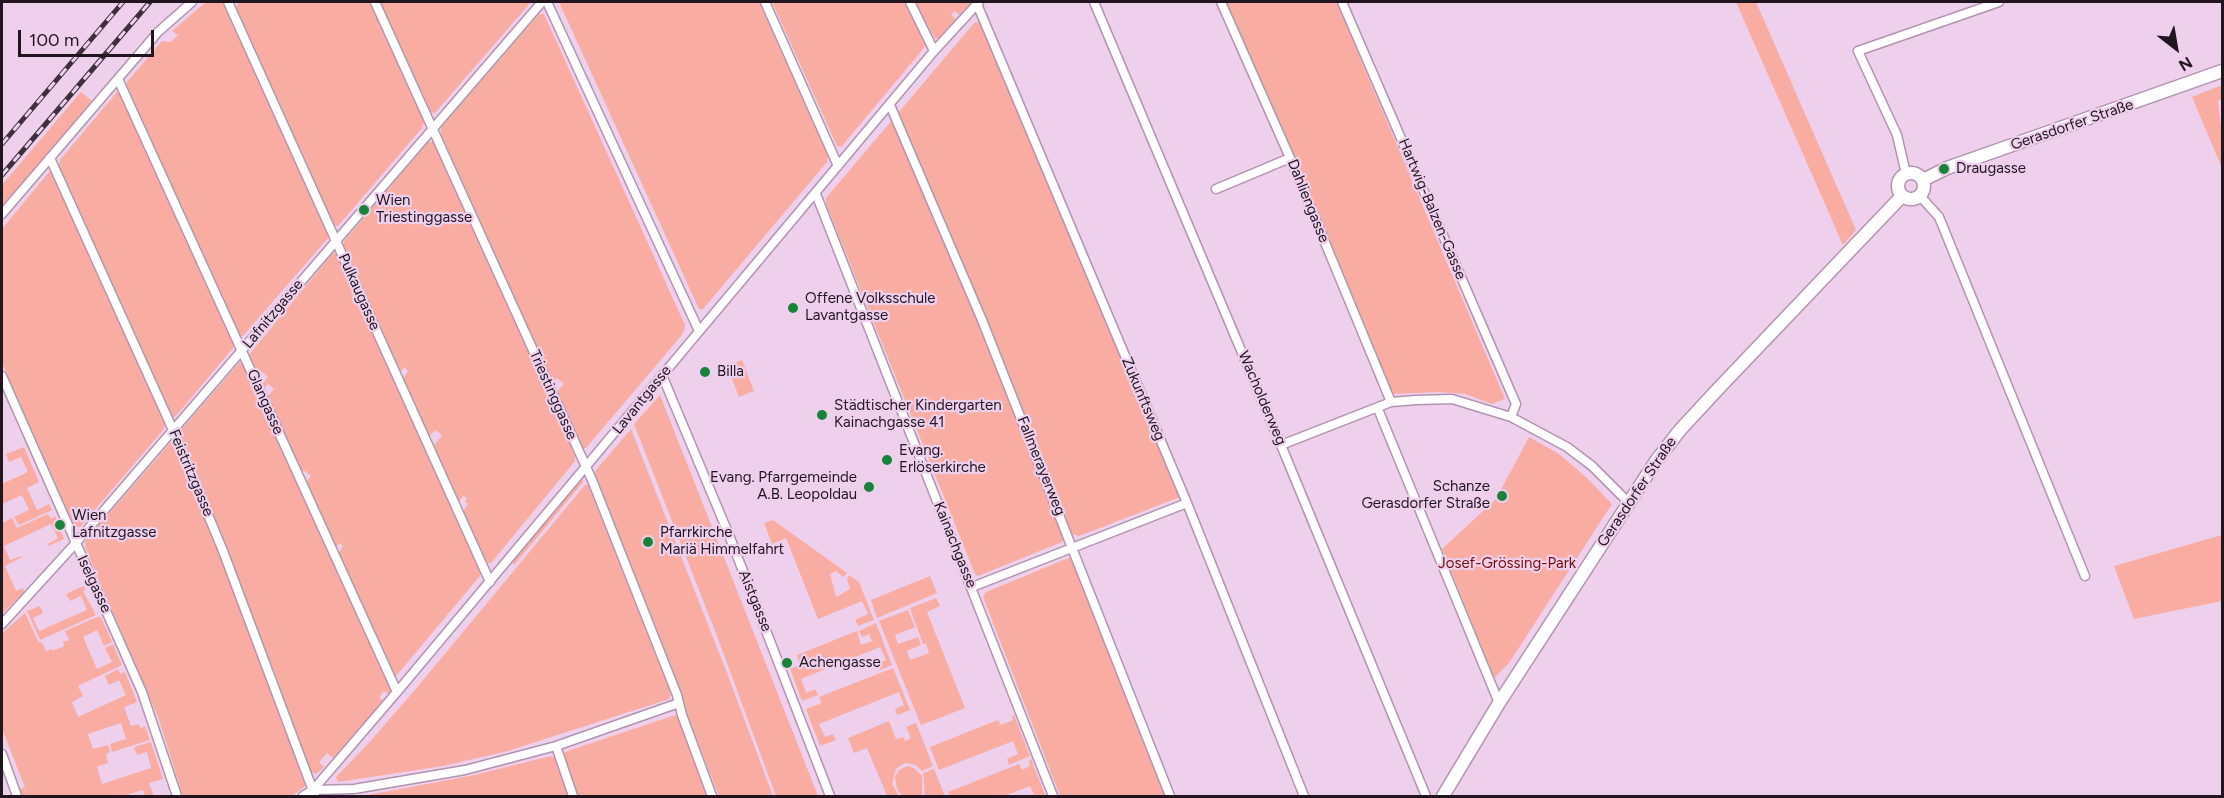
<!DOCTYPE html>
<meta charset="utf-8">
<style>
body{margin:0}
#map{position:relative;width:2224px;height:798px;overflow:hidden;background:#eecfec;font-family:Figtree,sans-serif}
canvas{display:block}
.frame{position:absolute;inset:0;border:3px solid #211620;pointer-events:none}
.north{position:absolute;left:2146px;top:18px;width:60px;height:60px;-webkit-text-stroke:4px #eecfec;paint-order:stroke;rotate:149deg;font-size:16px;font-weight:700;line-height:24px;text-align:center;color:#211620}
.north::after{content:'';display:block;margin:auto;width:21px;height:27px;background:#211620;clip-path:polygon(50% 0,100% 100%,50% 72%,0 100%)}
.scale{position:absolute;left:18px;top:30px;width:136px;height:27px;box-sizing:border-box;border:3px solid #211620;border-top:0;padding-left:8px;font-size:18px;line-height:21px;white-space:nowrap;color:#211620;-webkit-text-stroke:4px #eecfec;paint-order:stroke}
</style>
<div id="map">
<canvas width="2224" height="798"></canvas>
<div class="frame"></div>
<div class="north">N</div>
<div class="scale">100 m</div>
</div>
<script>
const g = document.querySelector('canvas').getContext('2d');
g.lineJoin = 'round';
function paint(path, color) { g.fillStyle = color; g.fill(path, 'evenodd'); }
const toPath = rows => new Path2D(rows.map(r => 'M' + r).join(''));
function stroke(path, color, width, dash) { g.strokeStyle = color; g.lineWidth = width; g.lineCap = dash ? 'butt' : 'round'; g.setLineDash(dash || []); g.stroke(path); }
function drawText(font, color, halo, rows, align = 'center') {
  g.font = font + ' Figtree,sans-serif'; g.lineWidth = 4.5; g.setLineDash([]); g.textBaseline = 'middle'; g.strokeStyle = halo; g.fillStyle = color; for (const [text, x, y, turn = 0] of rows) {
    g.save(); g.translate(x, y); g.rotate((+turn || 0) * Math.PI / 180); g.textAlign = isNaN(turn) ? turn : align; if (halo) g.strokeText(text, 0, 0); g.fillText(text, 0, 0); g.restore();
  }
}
paint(toPath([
 [206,2,221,2,224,5,328,231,328,238,243,336,239,336,126,87,127,82,162,41,171,42,178,35,172,31],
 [238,2,370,2,424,121,422,128,338,226,334,225,236,9],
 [380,2,531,2,435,113,431,112],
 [559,2,759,2,828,156,827,162,703,309,699,309],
 [772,2,906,2,925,42,924,48,841,147,837,146],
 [915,2,971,2,960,15,954,11,951,15,956,19,939,38,935,39],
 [1222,2,1336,2,1505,399,1492,404,1465,394,1439,392,1393,394],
 [1736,2,1756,2,1856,230,1843,245],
 [539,14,544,14,685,325,684,331,681,336,586,448,582,448,557,392,564,384,557,378,553,383,441,134,441,127],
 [975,22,981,23,1180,497,1079,536,1072,534,899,112],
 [2222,85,2222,100,2218,101,2222,135,2222,168,2192,97],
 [81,92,92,101,2,208,2,185],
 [117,92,121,93,234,342,233,348,175,417,171,416,59,166,60,160],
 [893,119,962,282,1066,537,1062,542,978,576,975,574,826,204,826,198],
 [428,142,433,142,575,455,575,461,491,563,487,563,463,511,468,504,465,501,467,498,463,496,459,502,434,446,442,435,435,430,429,437,403,379,408,371,404,367,400,373,343,246,344,241],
 [49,172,53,172,165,422,164,429,80,527,75,527,2,363,2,229],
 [333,253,338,253,481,569,480,576,396,676,393,676,337,555,343,546,339,543,335,549,305,483,311,476,305,471,300,472,267,397,274,389,268,384,263,389,261,386,268,377,261,371,257,376,248,356],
 [742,360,754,391,739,397,727,366],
 [239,363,243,363,392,693,390,695,384,691,379,697,384,702,383,703,333,758,327,753,319,762,324,767,316,774,310,771,274,671,180,437,180,431],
 [660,395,818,796,776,796,717,636,634,424],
 [631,429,727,673,773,796,719,796,594,478,596,470],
 [1529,437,1559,454,1587,478,1612,504,1509,663,1494,678,1442,549,1496,499],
 [171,442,174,442,224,561,302,773,306,784,304,787,292,796,183,796,158,717,85,547,86,540],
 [24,447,39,482,27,488,37,510,49,504,52,510,19,525,14,517,29,510,22,495,2,504,2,484,28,472,21,457,9,462,6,454],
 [580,480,584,481,514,565,511,560,575,484],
 [585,485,588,485,671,694,669,699,508,751,443,766,338,782,336,777,367,745,414,691],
 [48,514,51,519,55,516,64,539,48,546,48,544,58,538,51,524,4,546,10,560,21,556,22,557,5,566,16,591,23,588,24,592,2,614,2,523,12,518,17,528],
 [773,520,847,573,843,577,836,571,830,574,836,597,850,589,847,579,849,575,859,582,874,620,858,626,855,620,868,614,862,601,818,619,786,538,772,544,764,523],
 [2222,535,2222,601,2134,619,2114,566],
 [1071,557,1169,796,1060,796,983,597,986,592],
 [930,576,937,593,877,618,871,600],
 [83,586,86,590,83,591,96,615,40,640,27,611,40,606,43,613,33,618,39,631,87,610,81,596,70,601,66,594],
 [936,598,940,606,927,612,965,708,921,725,879,621,908,610,915,627,895,635,898,644,918,637,921,645,907,651,910,660,929,653,926,644,923,644,910,608],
 [25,613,38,641,43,644,46,651,52,649,53,651,64,646,63,642,69,640,65,631,97,617,101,617,112,642,104,646,97,630,83,637,97,669,112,662,105,648,113,644,122,665,78,686,83,696,72,702,78,717,126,695,119,680,109,685,105,676,118,669,120,674,125,672,137,702,124,707,131,726,138,724,141,728,145,726,150,740,112,752,110,744,126,739,121,723,88,734,93,749,108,745,110,752,106,754,108,763,97,767,102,784,151,768,147,752,137,755,134,747,151,742,163,779,149,783,154,796,145,796,143,790,123,796,21,796,19,790,25,787,2,729,2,633],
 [876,623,892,665,880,670,877,664,886,660,880,647,801,679,806,693,815,689,818,695,802,701,787,660,792,668,800,665,797,655,857,631,861,645,872,641,869,634,862,637,859,631],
 [893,668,910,710,897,715,895,709,904,705,899,692,819,724,825,737,833,734,836,740,820,746,806,709,822,703,819,697],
 [675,715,680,717,710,796,577,796,563,758,565,752],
 [1014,715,1030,756,1009,765,1007,759,1018,754,1013,741,939,770,930,747,998,720,1001,725,1013,720,1012,716],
 [889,721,896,739,903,737,905,741,911,738,906,727,916,723,933,766,922,771,916,765,905,763,900,766,896,769,892,784,899,796,887,796,867,748,854,753,848,738],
 [551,756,555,758,569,796,362,796,470,776],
 [1031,759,1045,795,1035,796,1030,786,1004,796,950,796,948,792,1019,764,1022,770,1030,766,1029,761],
 [907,766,914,768,922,776,922,796,902,796,897,789,895,777,899,770],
 [934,769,945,796,925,796,923,773]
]), '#f9ada2');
const street = toPath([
 [228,2,490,582],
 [375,2,592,480,677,695,682,715,712,796],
 [547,2,699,331],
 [765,2,838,166],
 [910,2,934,51],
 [1094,2,1281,445,1426,796],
 [1221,2,1290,158,1391,402],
 [1342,2,1516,404,1511,417],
 [977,4,1187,503,1304,796],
 [118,79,397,692],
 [890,105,982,320,1170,796],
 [50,158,173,430,223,551,315,796],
 [1906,174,1897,135,1858,51,1999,2],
 [1216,189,1290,158],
 [816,194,1053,796],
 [1920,196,1939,217,2085,576],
 [2,214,158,32,192,2],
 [662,375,729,535,830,796],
 [2,376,142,692,177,796],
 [1378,409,1499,703],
 [1281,445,1391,402,1416,400,1452,399,1511,417,1567,447,1592,466,1628,502],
 [972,587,1187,503],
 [2,624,75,544,542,2],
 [556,746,573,796],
 [2,754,17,796],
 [313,790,354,789,465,770,556,746,679,703],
 [303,796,313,790,397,692,934,51,979,2]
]);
const secondary = toPath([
 '1898 186a13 13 0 1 1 26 0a13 13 0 1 1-26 0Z',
 [1923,180,1947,168,2222,71],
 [1443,796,1499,703,1656,461,1680,430,1718,389,1902,196]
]);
stroke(street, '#b294b0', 11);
stroke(secondary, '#b294b0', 15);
stroke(street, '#fff', 8);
stroke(secondary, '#fff', 12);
const rail = toPath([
 [2,144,123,2],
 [2,175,150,2]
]);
stroke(rail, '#3d2f3c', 5);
stroke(rail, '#eecfec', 3, [9]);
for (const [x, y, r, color] of [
 [1944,169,6,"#18833a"],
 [364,210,6,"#18833a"],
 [793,308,6,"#18833a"],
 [705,372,6,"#18833a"],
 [822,415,6,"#18833a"],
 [887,460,6,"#18833a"],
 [869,487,6,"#18833a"],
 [1502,496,6,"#18833a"],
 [60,525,6,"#18833a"],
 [648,542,6,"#18833a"],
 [787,663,6,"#18833a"]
]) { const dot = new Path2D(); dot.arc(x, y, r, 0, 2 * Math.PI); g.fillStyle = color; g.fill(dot); stroke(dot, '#eecfec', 2); }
drawText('15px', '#211620', '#eecfec', [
 ["Gerasdorfer Straße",2072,125,-19],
 ["Dahliengasse",1308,201,68],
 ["Hartwig-Balzen-Gasse",1432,209,67],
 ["Pulkaugasse",359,292,66],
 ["Lafnitzgasse",273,314,-50],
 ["Triestinggasse",553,395,66],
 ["Wacholderweg",1262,398,67],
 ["Zukunftsweg",1143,399,67],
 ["Lavantgasse",642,400,-51],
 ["Glangasse",265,402,66],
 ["Fallmerayerweg",1041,466,68],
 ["Feistritzgasse",191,473,67],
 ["Gerasdorfer Straße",1637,492,-56],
 ["Kainachgasse",955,545,68],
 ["Iselgasse",94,584,65],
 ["Aistgasse",755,601,68]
]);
drawText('15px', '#211620', '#eecfec', [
 ["Draugasse",1956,169],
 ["Wien",376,201],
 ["Triestinggasse",376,218],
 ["Offene Volksschule",805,299],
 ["Lavantgasse",805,316],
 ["Billa",717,372],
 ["Städtischer Kindergarten",834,406],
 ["Kainachgasse 41",834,423],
 ["Evang.",899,451],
 ["Erlöserkirche",899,468],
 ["Evang. Pfarrgemeinde",857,478,"right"],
 ["A.B. Leopoldau",857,495,"right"],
 ["Schanze",1490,487,"right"],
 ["Gerasdorfer Straße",1490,504,"right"],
 ["Wien",72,516],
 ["Lafnitzgasse",72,533],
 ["Pfarrkirche",660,533],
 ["Mariä Himmelfahrt",660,550],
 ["Achengasse",799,663]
], 'left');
drawText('15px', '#760d0a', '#eecfec', [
 ["Josef-Grössing-Park",1507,564]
]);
</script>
